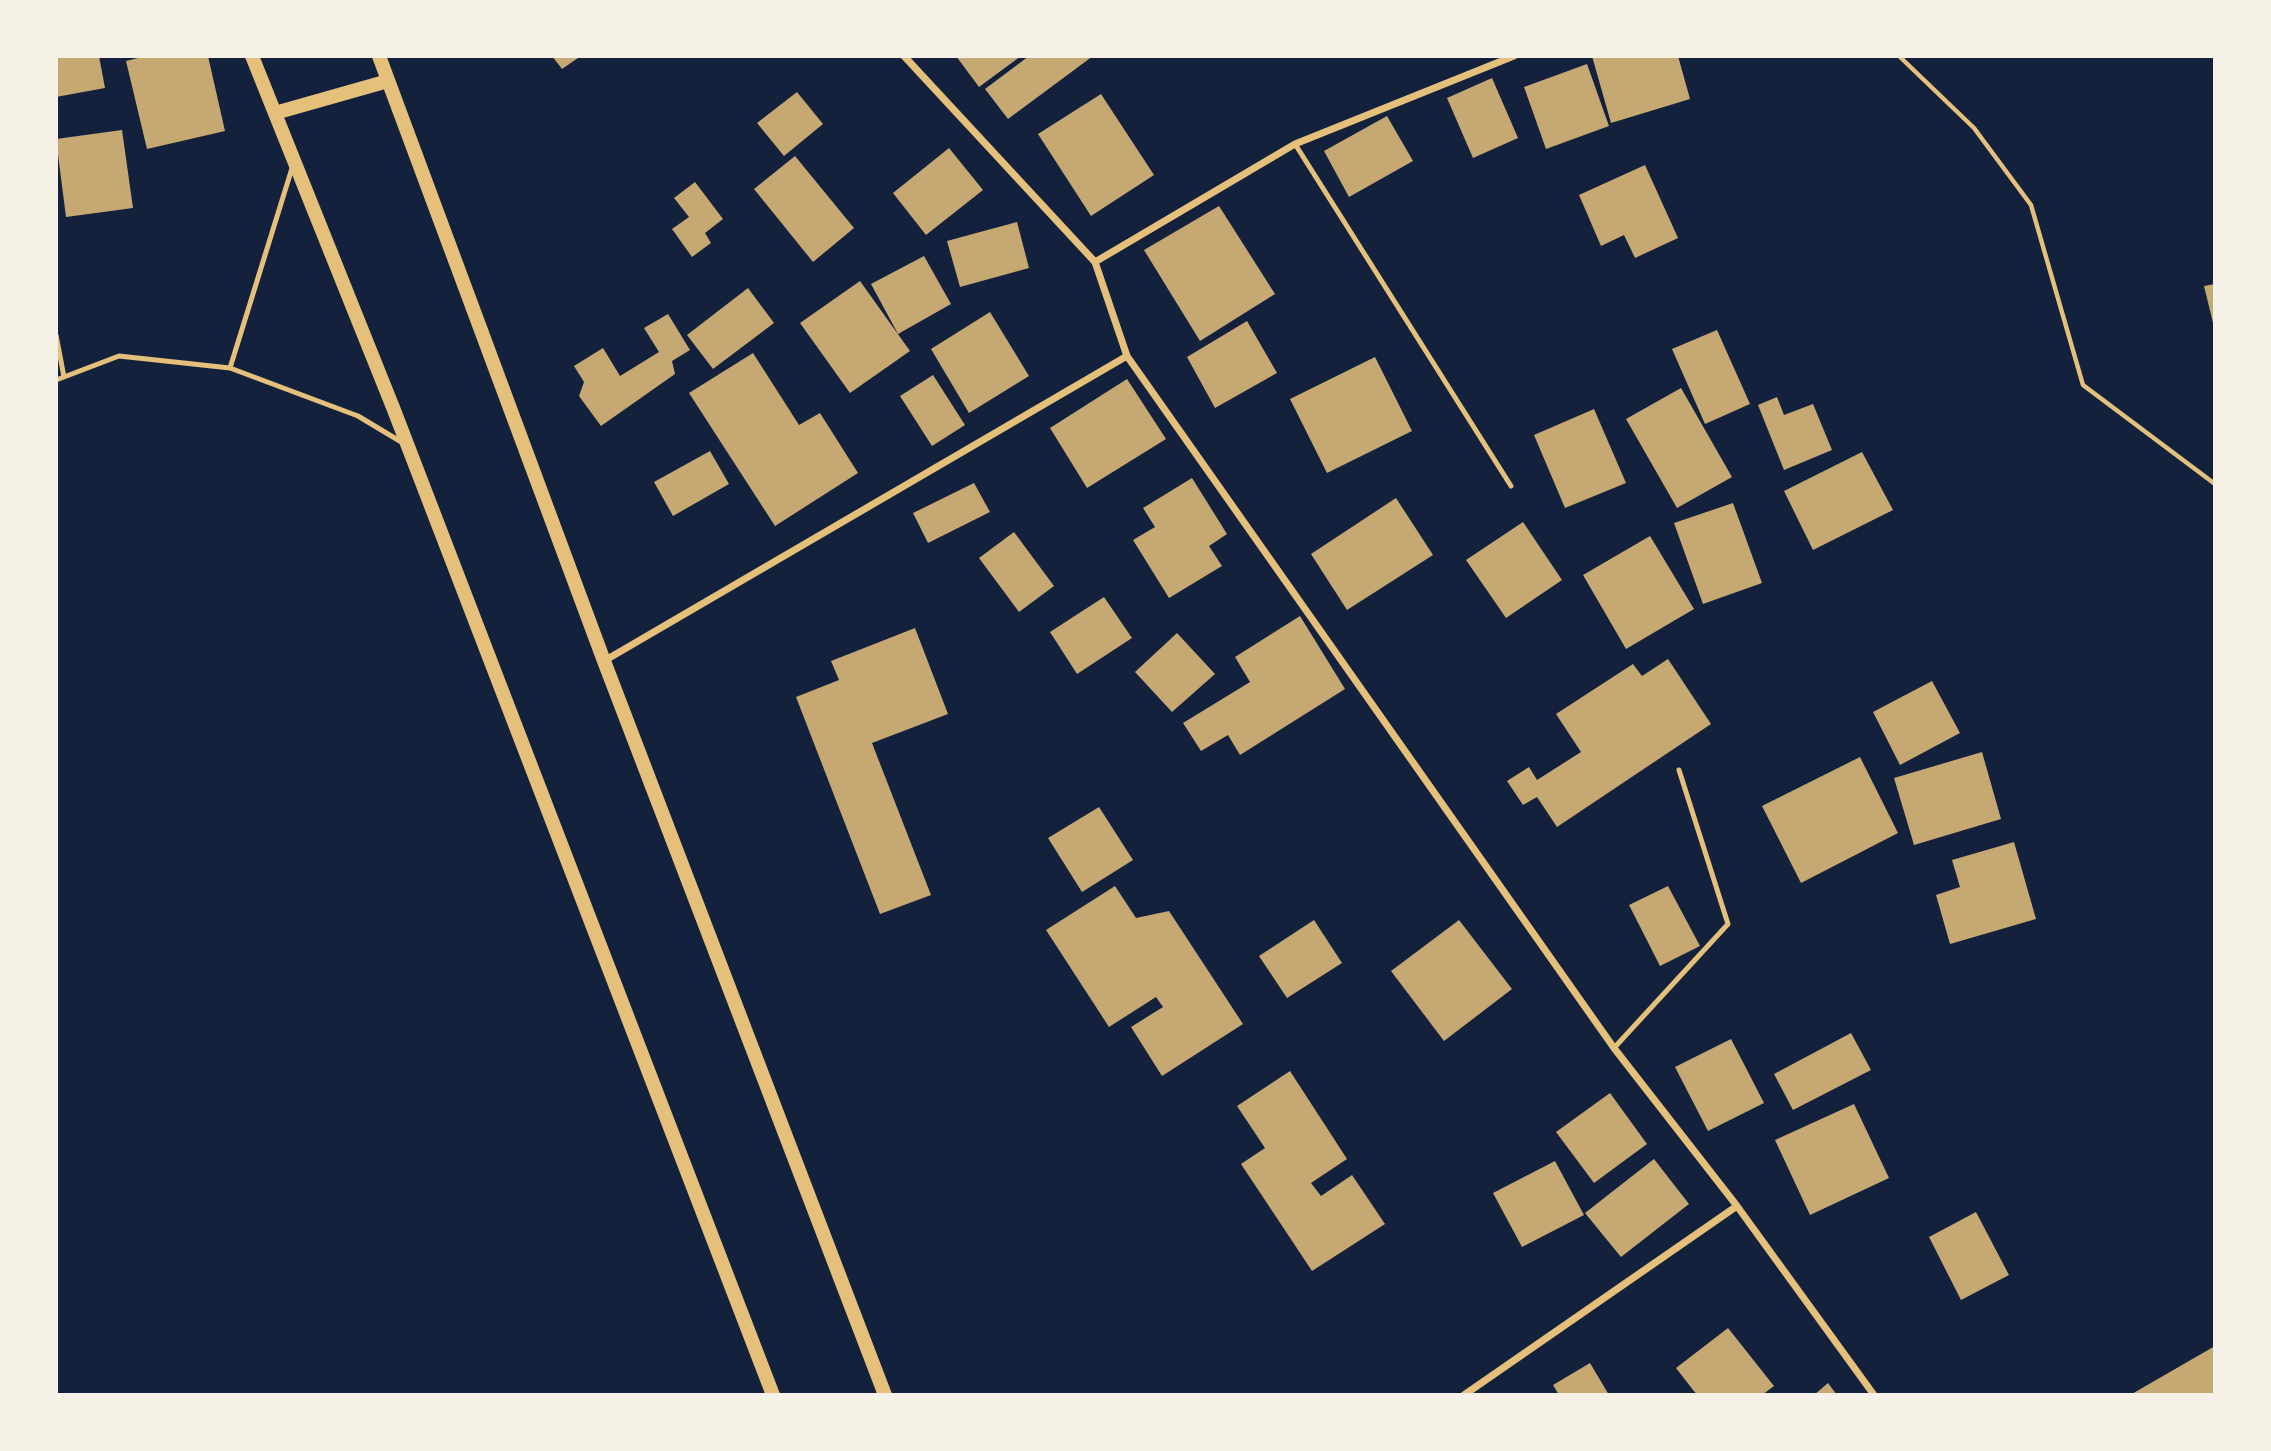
<!DOCTYPE html>
<style>
body{margin:0}
#map{position:relative;width:2271px;height:1451px;overflow:hidden;background:#14213d;font-family:Signika,sans-serif}
canvas{display:block}
.frame{position:absolute;inset:0;border:58px solid #f6f1e7;pointer-events:none}
</style>
<div id="map">
<canvas width="2271" height="1451"></canvas>
<div class="frame"></div>
</div>
<script>
const g = document.querySelector('canvas').getContext('2d');
g.lineJoin = 'round';
function paint(path, color) { g.fillStyle = color; g.fill(path, 'evenodd'); }
const toPath = rows => new Path2D(rows.map(r => 'M' + r).join(''));
function stroke(path, color, width, dash) { g.strokeStyle = color; g.lineWidth = width; g.lineCap = dash ? 'butt' : 'round'; g.setLineDash(dash || []); g.stroke(path); }
paint(toPath([
 [56,56,99,56,105,88,56,97],
 [146,56,208,56,225,131,147,149,126,61],
 [552,56,581,56,562,69],
 [956,56,1021,56,979,87],
 [1029,56,1093,56,1008,119,985,89],
 [1592,56,1678,56,1690,99,1611,123],
 [1587,64,1609,126,1546,149,1524,87],
 [1492,78,1518,138,1473,158,1447,98],
 [797,92,823,124,784,156,757,123],
 [1101,94,1154,175,1091,216,1038,134],
 [1387,116,1413,161,1349,197,1324,151],
 [122,130,133,208,66,217,56,139],
 [949,148,983,190,926,235,893,193],
 [795,156,854,228,813,262,754,189],
 [1645,165,1678,238,1635,258,1624,235,1601,246,1579,195],
 [695,182,723,219,705,233,711,243,692,257,672,229,689,217,674,198],
 [1219,206,1275,294,1200,341,1144,250],
 [1017,222,1029,268,960,287,947,241],
 [924,256,951,304,898,334,871,284],
 [860,281,910,351,850,393,800,323],
 [2215,284,2215,327,2214,327,2204,286],
 [748,288,774,323,713,369,687,335],
 [990,312,1029,376,969,413,931,349],
 [668,314,690,350,672,361,675,374,601,426,579,396,584,382,574,366,603,348,620,376,659,352,644,328],
 [1247,321,1277,373,1215,408,1187,357],
 [1717,330,1750,404,1705,424,1672,349],
 [753,353,799,425,820,413,858,473,775,526,689,393],
 [1375,357,1412,431,1327,473,1290,399],
 [933,375,965,425,932,446,900,396],
 [1127,379,1166,439,1087,488,1050,428],
 [1681,388,1732,477,1677,508,1626,419],
 [1777,397,1784,415,1813,404,1832,450,1784,470,1758,405],
 [1594,409,1626,483,1565,508,1534,435],
 [710,451,729,484,673,516,654,482],
 [1862,452,1893,510,1813,550,1784,491],
 [1192,478,1227,534,1209,546,1222,566,1169,598,1133,540,1155,527,1143,508],
 [974,483,990,512,928,543,913,513],
 [1396,498,1433,555,1347,610,1311,554],
 [1733,503,1762,583,1703,604,1674,523],
 [1523,522,1562,580,1506,618,1466,560],
 [1014,532,1054,586,1019,612,979,558],
 [1650,536,1694,609,1626,649,1583,575],
 [1104,597,1132,638,1077,674,1050,632],
 [1300,616,1345,689,1240,755,1228,735,1201,751,1183,723,1250,682,1235,657],
 [915,628,948,714,872,743,931,895,880,914,796,697,839,680,831,661],
 [1177,633,1215,674,1172,712,1135,672],
 [1668,659,1711,724,1557,827,1537,797,1523,805,1507,781,1529,767,1537,780,1581,752,1556,714,1633,664,1642,676],
 [1932,681,1960,733,1900,765,1873,712],
 [1982,752,2001,819,1914,845,1894,778],
 [1860,757,1898,833,1801,883,1762,806],
 [1099,807,1133,860,1082,892,1048,838],
 [2014,842,2036,919,1950,944,1936,895,1960,887,1952,860],
 [1115,886,1136,918,1169,911,1243,1024,1162,1076,1131,1027,1163,1007,1156,997,1109,1027,1046,930],
 [1668,886,1700,946,1660,966,1629,905],
 [1314,920,1342,963,1287,998,1259,956],
 [1459,920,1512,989,1444,1041,1391,971],
 [1851,1033,1871,1070,1793,1110,1774,1074],
 [1731,1039,1764,1103,1708,1131,1675,1067],
 [1290,1071,1347,1159,1311,1183,1321,1196,1352,1175,1385,1224,1312,1271,1241,1164,1265,1148,1237,1106],
 [1610,1093,1647,1144,1594,1183,1556,1132],
 [1854,1104,1889,1178,1810,1215,1775,1140],
 [1654,1159,1689,1204,1621,1257,1585,1213],
 [1555,1161,1584,1215,1522,1247,1493,1193],
 [1976,1212,2009,1275,1961,1300,1929,1237],
 [1728,1328,1774,1386,1762,1395,1697,1395,1676,1368],
 [2215,1346,2215,1395,2130,1395],
 [1590,1363,1609,1395,1559,1395,1553,1385],
 [1828,1383,1837,1395,1814,1395]
]), '#c6a872');
stroke(toPath([
 [1899,56,1974,128,2031,205,2083,385,2215,484]
]), '#e5c07b', 4.5);
stroke(toPath([
 [1295,144,1511,486],
 [56,335,64,377],
 [230,368,358,416,403,443],
 [56,380,119,356,230,368,293,165],
 [1614,1048,1728,924,1679,770]
]), '#e5c07b', 5);
stroke(toPath([
 [904,56,1095,262,1127,356,1614,1048,1737,1206,1874,1395],
 [1095,262,1295,144,1514,56],
 [604,661,1127,356],
 [1464,1395,1737,1206]
]), '#e5c07b', 7);
stroke(toPath([
 [252,56,394,410,773,1395],
 [379,56,604,661,885,1395],
 [275,113,388,81]
]), '#e5c07b', 14);
</script>
